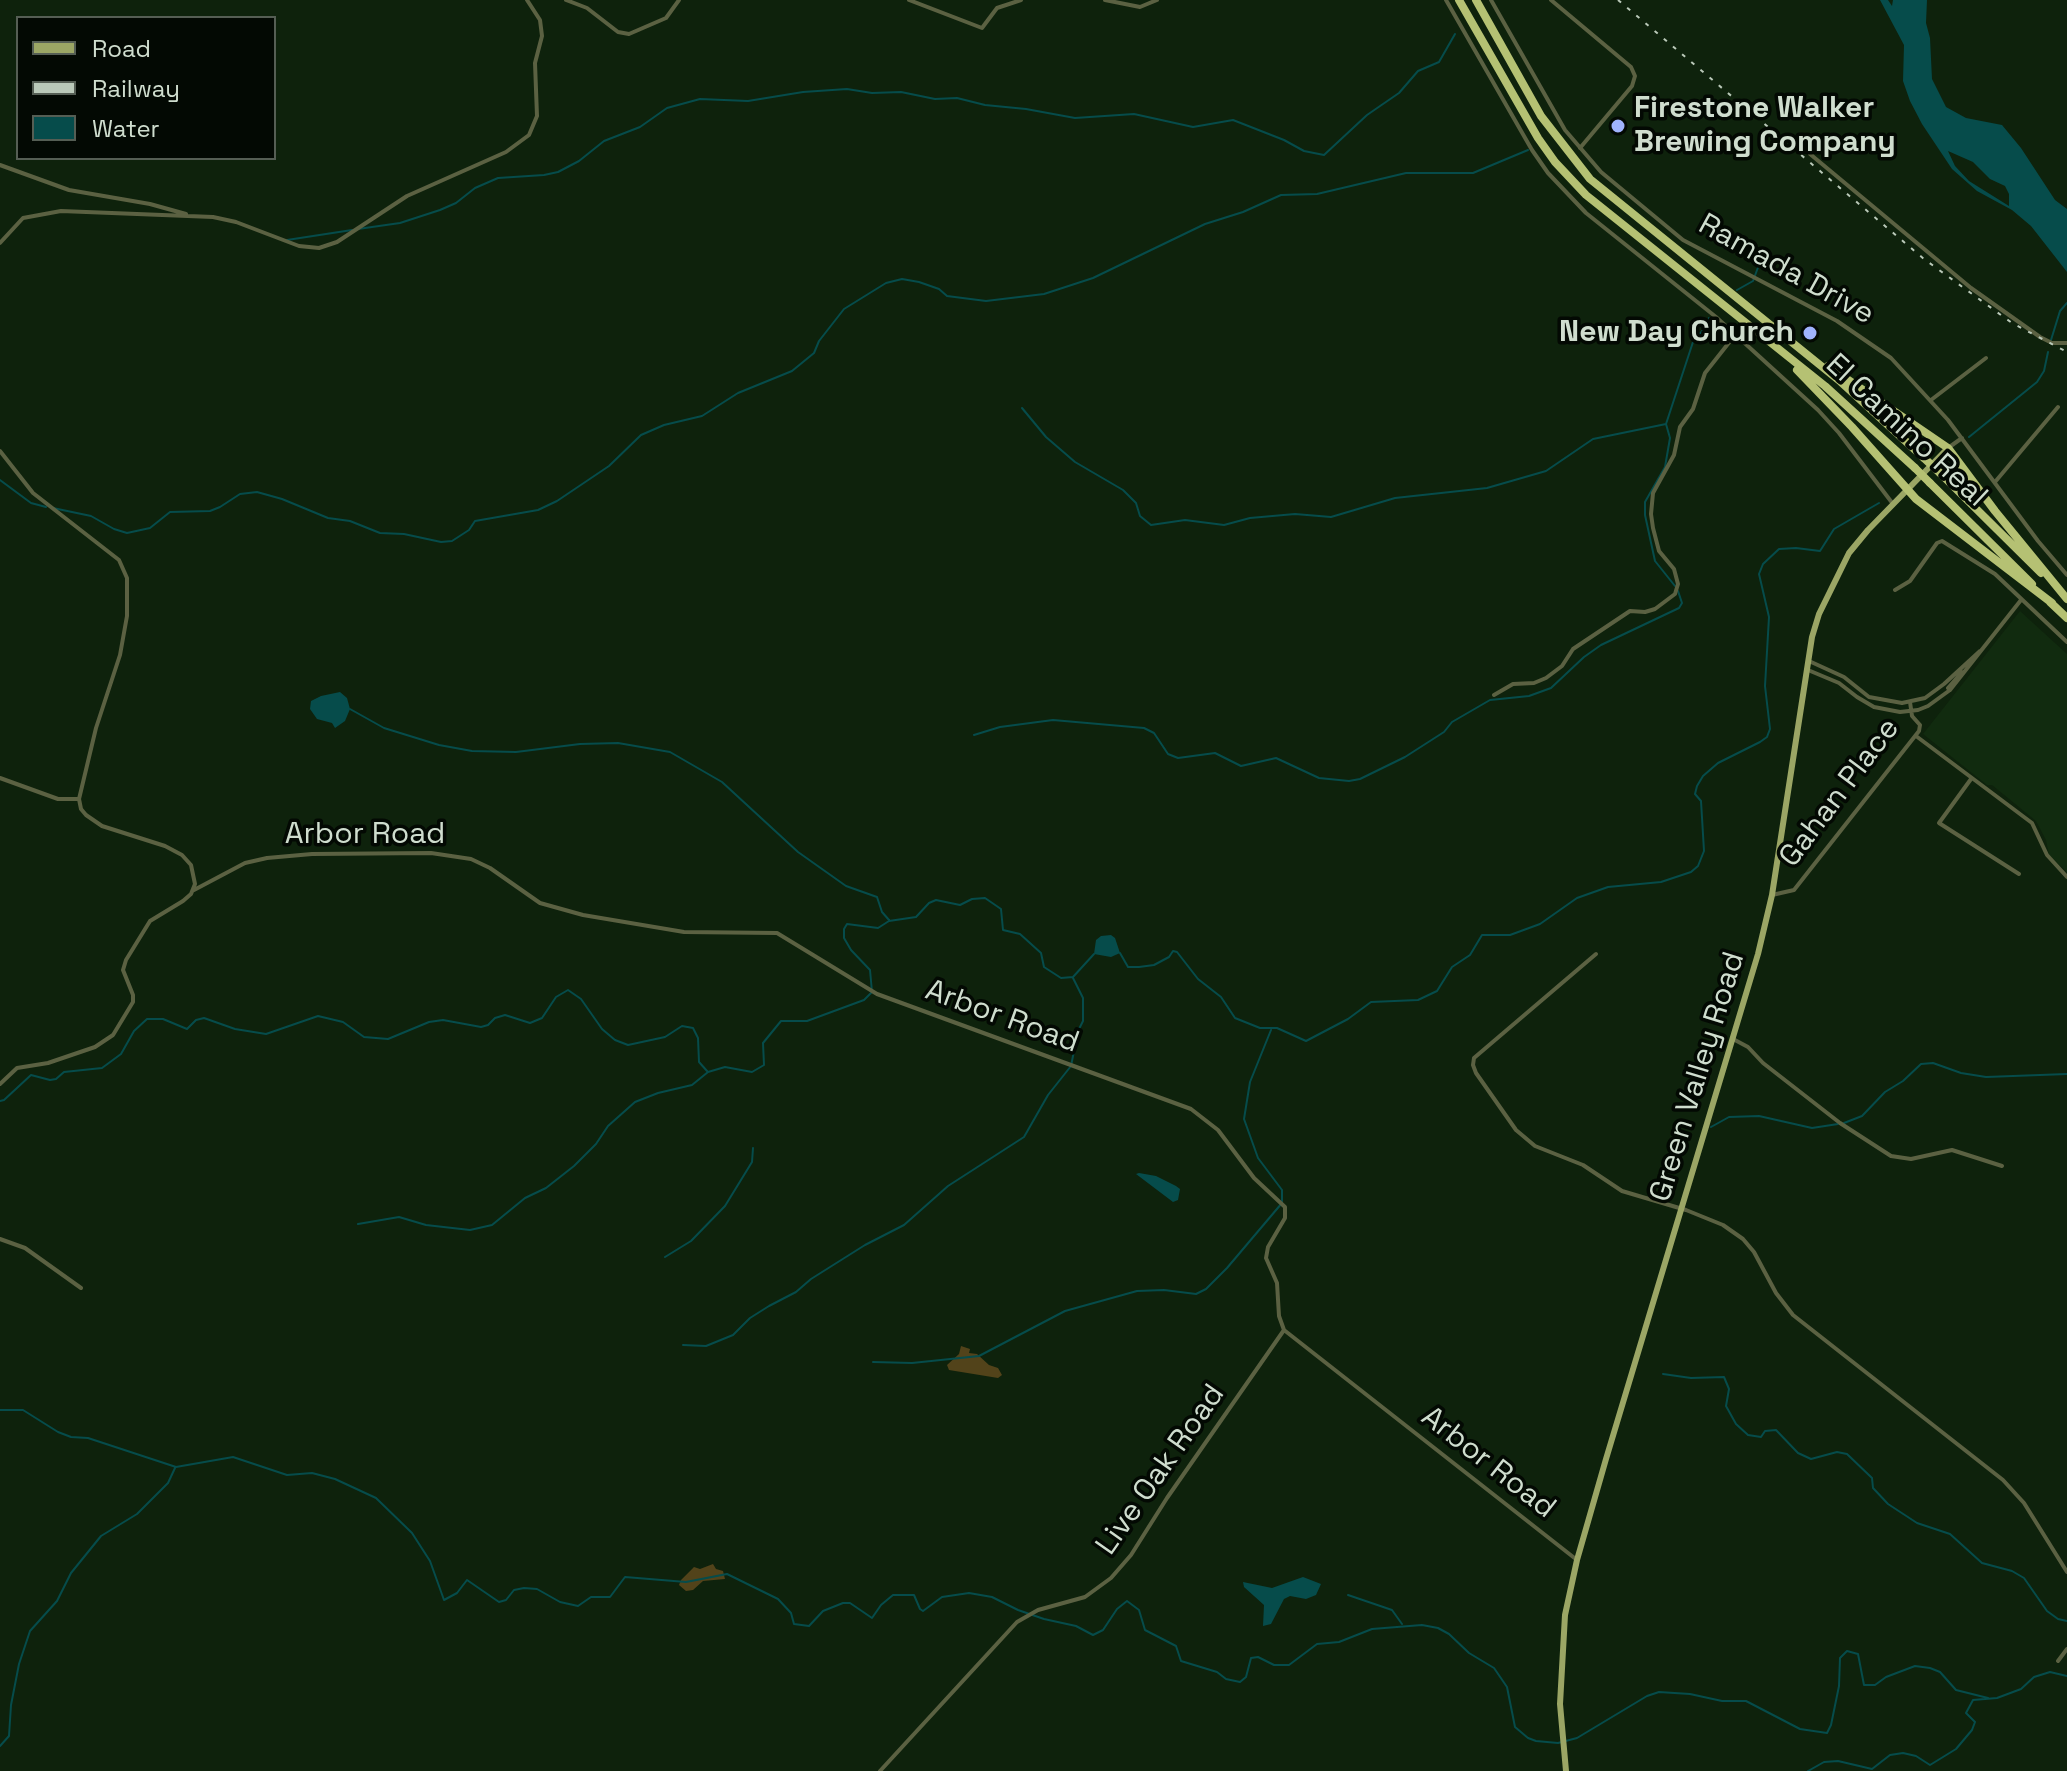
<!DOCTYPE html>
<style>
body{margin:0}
#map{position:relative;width:2067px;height:1771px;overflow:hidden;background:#0e220c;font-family:"Space Grotesk",sans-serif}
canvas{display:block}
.legend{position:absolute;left:16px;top:16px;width:260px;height:144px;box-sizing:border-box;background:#030903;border:2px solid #555e54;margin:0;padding:10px 14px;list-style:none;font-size:24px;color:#cfddce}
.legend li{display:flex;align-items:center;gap:16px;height:40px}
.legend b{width:40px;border:2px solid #555e54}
</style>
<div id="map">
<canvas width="2067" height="1771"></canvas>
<ul class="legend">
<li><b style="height:10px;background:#9ba665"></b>Road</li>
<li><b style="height:10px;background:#bac9b9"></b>Railway</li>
<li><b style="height:22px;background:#064c4b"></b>Water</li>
</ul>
</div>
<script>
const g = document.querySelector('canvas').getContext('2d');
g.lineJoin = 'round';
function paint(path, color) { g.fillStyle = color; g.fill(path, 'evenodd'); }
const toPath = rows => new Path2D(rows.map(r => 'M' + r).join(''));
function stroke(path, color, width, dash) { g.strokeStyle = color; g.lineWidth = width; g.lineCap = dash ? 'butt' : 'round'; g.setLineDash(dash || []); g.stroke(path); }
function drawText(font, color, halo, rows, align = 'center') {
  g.font = font + ' "Space Grotesk",sans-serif'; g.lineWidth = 7; g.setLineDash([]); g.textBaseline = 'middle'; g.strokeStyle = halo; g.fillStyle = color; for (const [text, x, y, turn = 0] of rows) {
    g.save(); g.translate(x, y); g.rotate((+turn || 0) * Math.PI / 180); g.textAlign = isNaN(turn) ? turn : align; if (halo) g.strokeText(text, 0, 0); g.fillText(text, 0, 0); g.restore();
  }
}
paint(toPath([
 [2020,611,2067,654,2067,872,2049,855,2046,840,2036,821,1992,785,1987,785,1923,734]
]), '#112b0f');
paint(toPath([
 [961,1346,970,1349,969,1353,977,1354,989,1365,998,1368,1002,1375,998,1378,949,1370,947,1365,959,1354],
 [713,1564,716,1569,723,1571,725,1579,703,1581,693,1590,686,1591,679,1585,681,1580,694,1567,700,1569]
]), '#52431a');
paint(toPath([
 [1880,0,1888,0,1892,6,1893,0,1927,0,1926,23,1930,38,1932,79,1946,107,1966,118,2002,125,2021,148,2055,200,2067,209,2067,272,2031,226,2012,210,1977,191,1952,169,1922,124,1910,101,1903,81,1904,45],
 [1948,151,1973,162,1990,179,2005,186,2009,194,2009,206,1969,181,1955,166],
 [340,692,347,698,350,709,345,721,335,728,332,723,317,719,310,709,311,701,321,696],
 [1111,935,1115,938,1120,953,1111,957,1094,954,1096,940,1101,936],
 [1139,1173,1156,1176,1176,1186,1180,1189,1178,1200,1173,1202,1136,1174],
 [1303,1577,1321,1584,1316,1595,1306,1599,1290,1596,1284,1599,1271,1624,1263,1626,1264,1605,1244,1587,1243,1582,1272,1588]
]), '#064c4b');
stroke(toPath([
 [358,229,400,223,440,210,456,203,475,188,498,178,544,175,558,172,579,161,604,141,640,127,667,108,700,99,748,101,803,92,847,89,872,93,901,92,935,99,957,98,985,105,1026,109,1075,118,1134,114,1193,127,1233,120,1284,140,1304,151,1324,155,1367,115,1399,93,1418,71,1439,62,1455,34],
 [287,240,352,230],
 [1737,290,1753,281,1760,262],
 [2051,340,2060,311,2067,303],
 [1022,408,1046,437,1075,462,1123,490,1136,503,1140,516,1151,525,1185,520,1224,525,1250,518,1295,514,1331,517,1395,498,1487,488,1546,471,1593,439,1666,424],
 [1969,437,2037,382,2044,371,2048,352],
 [0,480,31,503,46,507],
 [53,508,91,516,114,529,127,533,150,528,170,512,210,511,220,507,240,494,257,492,282,499,328,518,350,521,380,533,404,534,441,542,452,541,469,530,475,521,538,510,557,501,609,466,641,435,664,425,702,416,738,393,792,371,814,353,819,341,844,309,886,283,902,279,919,282,939,289,947,296,986,301,1044,294,1093,278,1205,224,1243,212,1281,195,1317,194,1406,173,1473,173,1528,150],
 [1675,586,1655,561,1645,515,1645,502,1665,467,1670,438,1666,424,1693,342,1709,323,1709,318],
 [350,709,384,728,439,745,472,751,516,752,580,744,618,743,670,752,722,782,798,852,846,886,877,897,882,912,889,920],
 [974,735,1000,727,1053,720,1144,728,1154,733,1168,754,1178,758,1215,753,1241,766,1276,758,1319,778,1349,781,1360,779,1405,757,1444,732,1452,722,1490,700,1529,696,1551,688,1584,657,1601,645,1679,608,1682,603,1678,591],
 [1120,953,1128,967,1139,967,1154,965,1169,957,1173,951,1177,952,1198,979,1221,997,1235,1018,1260,1028,1277,1028,1306,1041,1348,1019,1371,1002,1418,1000,1437,991,1452,967,1470,955,1482,935,1510,935,1540,924,1577,898,1608,887,1661,882,1691,872,1698,866,1704,851,1701,801,1695,794,1697,786,1703,776,1718,763,1760,742,1767,737,1770,729,1765,686,1769,617,1759,574,1763,564,1779,549,1796,548,1820,551,1834,529,1879,503],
 [0,1101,4,1100,31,1075,50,1080,56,1079,64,1072,102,1068,121,1054,134,1031,147,1019,163,1019,187,1029,196,1020,204,1018,235,1029,266,1034,318,1016,343,1022,364,1037,388,1039,429,1022,443,1020,481,1027,488,1025,495,1018,505,1015,530,1023,542,1018,556,997,568,990,581,999,602,1029,615,1040,628,1045,665,1037,682,1026,693,1028,698,1038,699,1062,707,1071],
 [1844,1123,1862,1116,1885,1092,1903,1081,1921,1064,1933,1063,1961,1073,1986,1077,2067,1074],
 [1711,1127,1729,1117,1759,1116,1812,1128,1838,1124],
 [358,1224,399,1217,426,1225,470,1230,492,1225,525,1198,546,1188,574,1166,596,1144,608,1126,635,1102,658,1093,692,1085,708,1072,725,1067,752,1072,764,1065,763,1043,781,1021,807,1021,864,1000,872,992,870,970,851,950,844,938,844,929,847,924,878,928,889,921,916,917,929,903,936,900,960,905,972,899,985,898,1001,909,1003,930,1020,934,1041,953,1044,967,1061,978,1073,977,1094,954],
 [665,1257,691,1241,725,1206,752,1162,753,1148],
 [683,1345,706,1346,733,1335,750,1318,769,1306,796,1292,811,1279,865,1245,904,1225,948,1186,1024,1137,1048,1095,1071,1066,1078,1031,1083,1021,1083,998,1073,978],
 [873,1362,912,1363,979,1356,1065,1311,1137,1291,1164,1290,1196,1294,1206,1289,1227,1268,1282,1203,1282,1190,1258,1158,1244,1119,1250,1082,1271,1030],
 [1663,1374,1691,1378,1724,1377,1729,1389,1726,1406,1736,1424,1748,1435,1761,1437,1765,1431,1776,1430,1798,1453,1811,1459,1837,1452,1847,1454,1872,1478,1873,1488,1888,1504,1917,1523,1950,1534,1982,1563,2012,1571,2024,1578,2047,1611,2058,1619,2067,1621],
 [0,1410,23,1410,58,1432,71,1437,88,1438,176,1467,233,1457,287,1475,312,1473,335,1479,376,1498,412,1533,430,1561,444,1600,457,1593,467,1580,499,1602,506,1600,514,1590,524,1588,537,1589,560,1602,578,1606,591,1597,610,1597,625,1577,686,1582,727,1574,778,1599,791,1613,794,1624,809,1626,823,1611,843,1603,850,1603,872,1618,881,1605,893,1595,914,1595,920,1609,923,1611,942,1597,969,1593,992,1597,1018,1610,1044,1619,1076,1626,1093,1635,1103,1630,1117,1609,1127,1601,1139,1610,1145,1630,1176,1646,1181,1661,1217,1672,1226,1679,1240,1682,1246,1677,1251,1658,1258,1657,1274,1665,1289,1665,1317,1644,1339,1642,1372,1629,1422,1625,1438,1628,1449,1634,1469,1653,1494,1668,1507,1687,1515,1727,1528,1738,1536,1741,1558,1743,1577,1738,1647,1696,1659,1692,1690,1694,1722,1701,1746,1701,1800,1729,1827,1733,1831,1725,1839,1686,1840,1658,1847,1651,1858,1654,1864,1685,1875,1685,1886,1677,1915,1666,1930,1668,1940,1672,1956,1690,1988,1698],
 [1348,1595,1392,1610,1402,1624],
 [0,1746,9,1736,11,1705,19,1664,30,1631,57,1601,71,1573,101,1536,137,1514,168,1483,175,1468],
 [1808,1771,1824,1762,1838,1761,1872,1769,1890,1755,1903,1753,1916,1756,1930,1765,1956,1749,1972,1730,1975,1722,1966,1713,1973,1700,1997,1698,2021,1689,2034,1677,2050,1672,2067,1676]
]), '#064c4b', 2);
stroke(toPath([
 [566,0,587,8,618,32,629,34,666,18,679,0],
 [909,0,982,28,997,8,1021,0],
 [1105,0,1140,7,1157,0],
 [1446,0,1532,150,1548,173,1586,213,1716,317,1818,410,1839,433,1893,504],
 [1491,0,1565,130,1601,172,1683,240,1837,321,1891,358,1948,420,2038,541,2067,575],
 [1551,0,1631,67,1635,76,1632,86,1580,148],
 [1810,154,1971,288,2040,337,2052,343,2067,343],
 [0,165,69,190,150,204,186,214],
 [0,243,23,218,61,211,213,217,236,222,299,246,319,248,337,242,407,196,506,152,529,135,537,116,535,63,542,36,540,20,527,0],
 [1931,400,1986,358],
 [1948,448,1962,438],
 [0,451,33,493,119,560,127,578,127,616,120,655,96,728,79,799,81,809,86,815,102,826,165,846,182,855,191,865,195,884,191,894,183,901,150,921,126,960,123,970,133,995,133,1002,113,1035,95,1047,48,1063,17,1068,0,1084],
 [1995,482,2058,407],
 [1895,590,1910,581,1937,543,1942,541,1995,574,2067,642],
 [1809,661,1844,677,1869,697,1902,703,1925,698,1944,684,1980,651],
 [1808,670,1839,683,1857,697,1874,707,1900,712,1918,710,1928,706,1950,690,2021,600],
 [1950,690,1948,688,1962,672],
 [1494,695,1513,684,1534,683,1546,678,1562,666,1573,649,1630,611,1645,612,1655,609,1675,594,1678,584,1674,569,1659,551,1653,528,1651,514,1653,493,1674,455,1680,427,1693,409,1705,373,1735,335],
 [1916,736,2032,823,2047,855,2067,877],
 [0,778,58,799,79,799],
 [1971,779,1939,823,2019,874],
 [194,890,245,863,267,858,312,854,431,853,471,859,490,868,540,903,583,915,684,932,777,933,877,994,1191,1109,1218,1130,1254,1178,1285,1207,1285,1218,1268,1247,1266,1258,1277,1283,1279,1316,1284,1330,1577,1560],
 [1772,895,1794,890,1919,731,1920,725,1912,716,1910,702],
 [1596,954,1474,1058,1473,1065,1476,1073,1516,1130,1535,1146,1583,1165,1622,1191,1686,1210,1723,1225,1743,1239,1754,1252,1776,1293,1793,1315,2003,1480,2024,1503,2067,1572],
 [1733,1039,1748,1047,1763,1063,1840,1123,1891,1156,1911,1159,1952,1150,2002,1166],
 [0,1239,25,1248,81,1288],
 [2058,1661,2067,1649],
 [880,1771,1017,1622,1038,1610,1085,1597,1111,1578,1131,1555,1167,1498,1284,1330]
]), '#5b6142', 4);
stroke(toPath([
 [1566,1771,1560,1704,1565,1615,1577,1560,1606,1459,1758,954,1772,895,1812,637,1819,614,1849,553,1868,530,1948,448]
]), '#9ba665', 6);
stroke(toPath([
 [1459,0,1538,138,1555,162,1586,195,1825,386,1915,468],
 [1476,0,1541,116,1590,179,1841,382,1924,458],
 [1828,366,1948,448,1995,511,2067,599],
 [1797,370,1852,427,1916,499,2052,603],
 [1940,473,2041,573],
 [1930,483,2032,584],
 [2050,602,2067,618]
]), '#b5c173', 8);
stroke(toPath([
 [1618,0,1924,259,2012,323,2067,352]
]), '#bac9b9', 2, [4, 8]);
stroke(toPath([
 [1924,458,1940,473],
 [1915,468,1930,483]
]), '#b5c173', 8);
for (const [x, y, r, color] of [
 [1618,126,8,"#a0b3fd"],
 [1810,333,8,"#a0b3fd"]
]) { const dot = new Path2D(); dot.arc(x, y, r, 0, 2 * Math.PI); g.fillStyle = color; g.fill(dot); stroke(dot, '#030903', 3); }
drawText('bold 30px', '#cfddce', '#030903', [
 ["Firestone Walker",1634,109],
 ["Brewing Company",1634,143],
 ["New Day Church",1794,333,"right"]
], 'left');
drawText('30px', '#cfddce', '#030903', [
 ["Ramada Drive",1786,270,29],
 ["El Camino Real",1906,431,43],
 ["Gahan Place",1840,793,-53],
 ["Arbor Road",365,835],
 ["Arbor Road",1002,1017,20],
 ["Green Valley Road",1698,1077,-73],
 ["Arbor Road",1488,1463,38],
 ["Live Oak Road",1161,1470,-55]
]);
</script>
